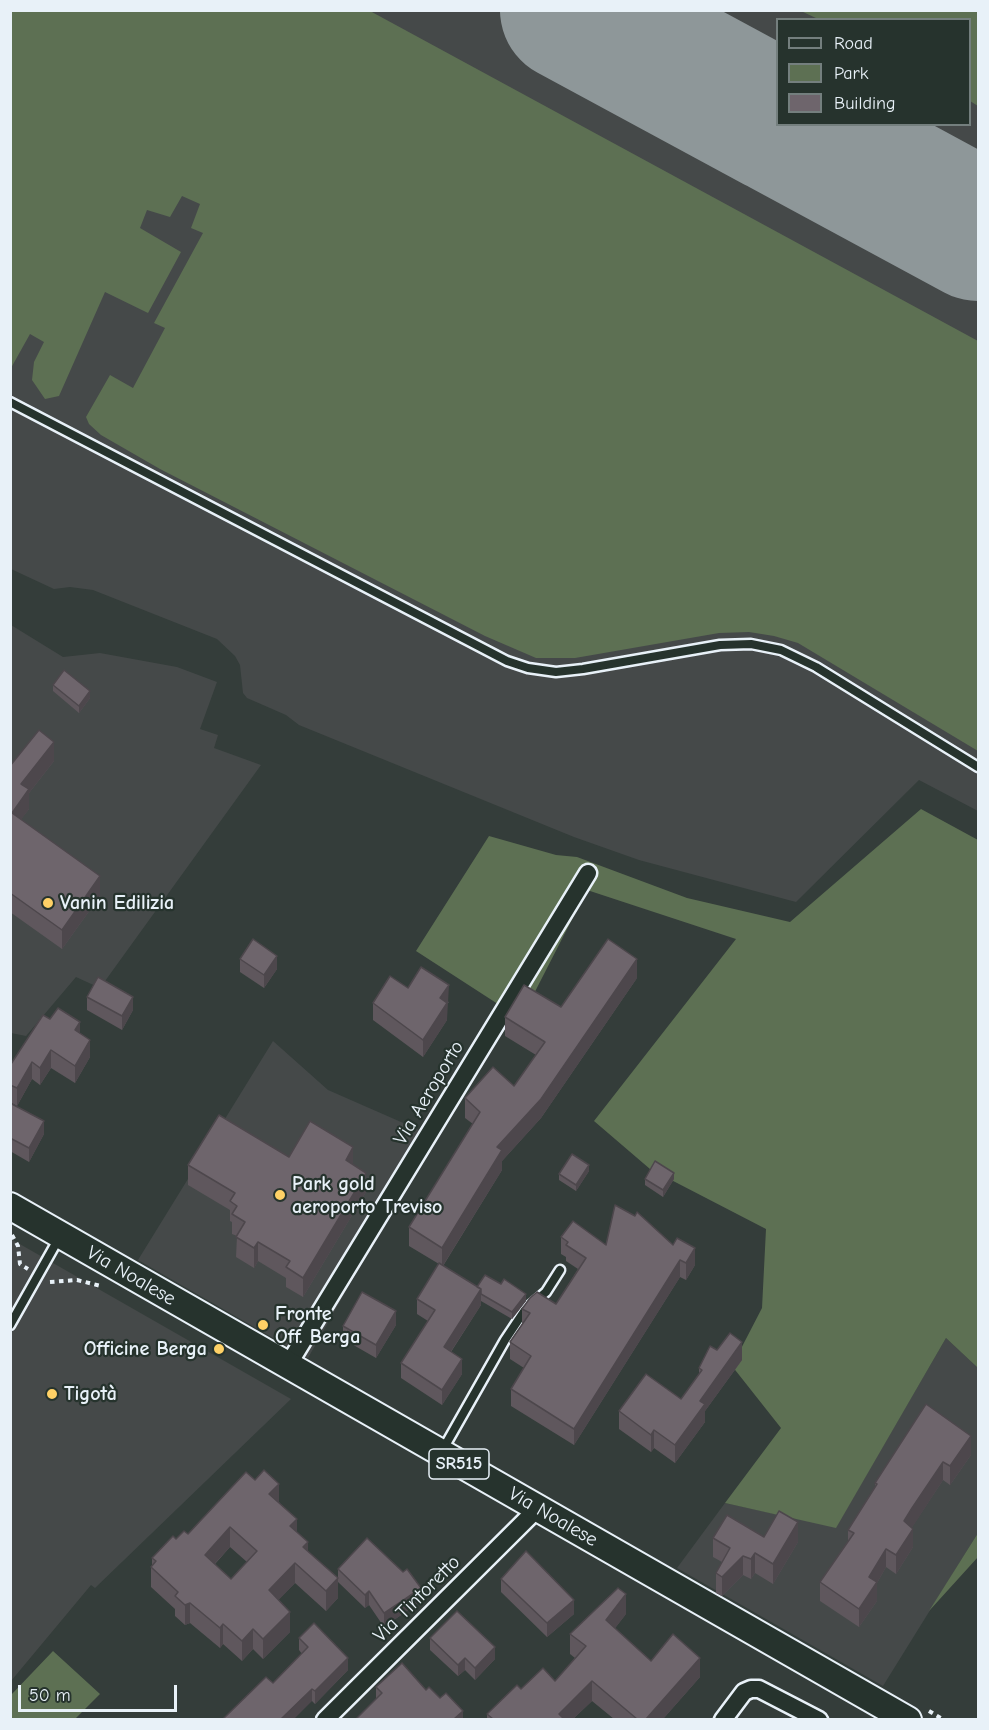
<!DOCTYPE html>
<meta charset="utf-8">
<style>
body{margin:0}
#map{position:relative;width:989px;height:1730px;overflow:hidden;background:#343d3a;font-family:"Comic Neue",sans-serif}
canvas{display:block}
.frame{position:absolute;inset:0;border:12px solid #e8f1f8;pointer-events:none}
.legend{position:absolute;left:776px;top:18px;width:195px;height:108px;box-sizing:border-box;background:#26332d;border:2px solid #747f7e;margin:0;padding:8px 10px;list-style:none;font-size:18px;color:#e8f1f8}
.legend li{display:flex;align-items:center;gap:12px;height:30px}
.legend b{width:30px;border:2px solid #747f7e}
.scale{position:absolute;left:18px;top:1685px;width:159px;height:27px;box-sizing:border-box;border:3px solid #e8f1f8;border-top:0;padding-left:8px;font-size:18px;line-height:21px;white-space:nowrap;color:#e8f1f8;-webkit-text-stroke:4px #26332d;paint-order:stroke}
</style>
<div id="map">
<canvas width="989" height="1730"></canvas>
<div class="frame"></div>
<ul class="legend">
<li><b style="height:8px;background:#26332d"></b>Road</li>
<li><b style="height:16px;background:#5d7053"></b>Park</li>
<li><b style="height:16px;background:#6e656c"></b>Building</li>
</ul>
<div class="scale">50 m</div>
</div>
<script>
const g = document.querySelector('canvas').getContext('2d');
g.lineJoin = 'round';
function paint(path, color) { g.fillStyle = color; g.fill(path, 'evenodd'); }
const toPath = rows => new Path2D(rows.map(r => 'M' + r).join(''));
function stroke(path, color, width, dash) { g.strokeStyle = color; g.lineWidth = width; g.lineCap = dash ? 'butt' : 'round'; g.setLineDash(dash || []); g.stroke(path); }
function drawText(font, color, halo, rows, align = 'center') {
  g.font = font + ' "Comic Neue",sans-serif'; g.lineWidth = 4.5; g.setLineDash([]); g.textBaseline = 'middle'; g.strokeStyle = halo; g.fillStyle = color; for (const [text, x, y, turn = 0] of rows) {
    g.save(); g.translate(x, y); g.rotate((+turn || 0) * Math.PI / 180); g.textAlign = isNaN(turn) ? turn : align; if (halo) g.strokeText(text, 0, 0); g.fillText(text, 0, 0); g.restore();
  }
}
paint(toPath([
 [10,11,978,11,978,811,919,780,796,902,639,860,574,837,299,725,286,715,247,698,243,693,240,665,235,656,217,639,93,590,70,587,54,589,11,569],
 [778,20,970,20,970,124,778,124],
 [11,625,63,657,100,653,177,667,217,682,200,729,218,735,214,748,261,765,100,988,76,977,26,1036,11,1033],
 [273,1041,328,1090,433,1136,308,1358,138,1260],
 [11,1239,291,1399,95,1588,91,1585,11,1681],
 [946,1338,978,1368,978,1533,883,1686,677,1568,725,1503,836,1527]
]), '#454949');
paint(toPath([
 [11,10,370,11,978,341,978,751,798,643,774,636,749,632,719,633,575,658,536,658,485,636,160,469,101,435,89,424,86,417,110,375,133,388,165,328,154,323,203,233,191,228,200,204,182,196,170,217,147,210,140,228,181,252,148,313,105,292,59,396,45,399,32,380,34,362,44,342,30,334,11,368],
 [801,11,978,11,978,106,970,101,970,20,818,19],
 [921,809,978,840,978,1368,946,1338,836,1528,725,1503,781,1428,732,1366,762,1308,766,1229,650,1169,594,1121,736,939,587,890,521,1019,416,951,489,836,556,855,577,857,687,898,790,922],
 [978,1533,978,1557,929,1611],
 [53,1651,100,1694,75,1719,11,1719,11,1695]
]), '#5d7053');
stroke(toPath([
 [571,10,778,122],
 [782,124,978,230]
]), '#8e9799', 142);
const lane = toPath([
 [10,402,507,661,528,668,556,672,583,669,720,645,751,644,781,650,816,667,978,767],
 [10,1325,59,1238],
 [442,1451,505,1340,525,1310,546,1292,560,1270]
]);
const street = toPath([
 [288,1365,588,873],
 [325,1720,537,1509],
 [723,1720,744,1692,751,1689,759,1689,819,1720]
]);
const primary = toPath([
 [10,1206,908,1720]
]);
stroke(lane, '#e8f1f8', 13);
stroke(street, '#e8f1f8', 21);
stroke(primary, '#e8f1f8', 30);
stroke(toPath([
 [12,1235,18,1246,20,1264,28,1269],
 [50,1282,77,1280,101,1286],
 [929,1711,944,1720]
]), '#e8f1f8', 4, [4.5, 4.5]);
stroke(lane, '#26332d', 8);
stroke(street, '#26332d', 16);
stroke(primary, '#26332d', 26);
paint(toPath([
 [53,685,90,698,79,713,53,691],
 [54,761,29,793,29,809,21,819,100,896,62,949,10,912,10,766],
 [240,959,277,969,264,988,240,972],
 [637,978,541,1118,502,1161,502,1170,443,1266,477,1287,526,1301,512,1319,481,1301,481,1305,451,1352,462,1374,442,1405,401,1378,401,1363,428,1321,417,1314,417,1299,439,1264,409,1246,409,1227,473,1124,465,1118,465,1098,514,1086,536,1055,505,1036,505,1017,561,1007],
 [408,988,449,1002,447,1004,447,1020,423,1057,373,1020,373,1003],
 [87,997,133,1010,122,1030,87,1010],
 [50,1019,80,1033,90,1057,75,1083,51,1068,40,1085,32,1079,17,1106,10,1102,10,1064,11,1064],
 [10,1103,44,1134,29,1162,10,1151],
 [289,1157,353,1165,366,1192,303,1297,286,1287,286,1278,258,1261,254,1268,236,1257,237,1236,232,1234,232,1222,230,1221,230,1210,188,1185,188,1165],
 [589,1171,576,1191,559,1180,559,1174],
 [645,1179,674,1179,663,1197,645,1185],
 [615,1205,695,1265,686,1280,680,1277,574,1445,511,1406,511,1389,524,1368,510,1359,510,1342,522,1324,522,1309,556,1304,578,1269,566,1261,566,1257,561,1254,561,1237,606,1245],
 [396,1325,376,1358,343,1339,343,1326],
 [717,1350,742,1360,705,1411,705,1422,675,1463,654,1448,651,1452,619,1429,619,1411,681,1399,699,1375,699,1368],
 [926,1404,971,1455,950,1485,943,1480,912,1527,913,1547,896,1574,886,1567,877,1583,877,1601,859,1627,820,1601,820,1582,848,1541,848,1530,875,1487,875,1483],
 [279,1502,308,1551,338,1598,326,1611,295,1583,278,1600,290,1632,263,1659,253,1649,242,1661,223,1644,220,1648,190,1623,185,1625,175,1616,175,1609,151,1587,151,1567,152,1566,152,1558,176,1539],
 [230,1547,247,1562,231,1579,215,1564],
 [764,1537,798,1542,773,1584,755,1573,751,1579,743,1575,722,1596,716,1593,716,1573,722,1562,713,1557,713,1538],
 [338,1569,421,1601,384,1627,369,1605,365,1608,338,1582],
 [501,1579,574,1614,547,1637,501,1592],
 [626,1614,615,1628,651,1661,700,1677,663,1719,614,1719,592,1701,573,1719,487,1719,487,1714,521,1689,555,1681,575,1658,570,1654,570,1634],
 [299,1638,348,1670,315,1704,312,1701,273,1683,302,1654,299,1650],
 [430,1638,495,1659,475,1680,465,1670,458,1676,430,1650],
 [376,1687,426,1690,440,1698,463,1719,376,1698]
]), '#5f575d');
paint(toPath([
 [90,691,90,698,79,713,79,706],
 [54,742,54,761,29,793,29,809,12,832,12,813,21,784],
 [100,876,100,896,62,949,62,930],
 [277,956,277,969,264,988,264,975],
 [637,959,637,978,541,1118,502,1161,502,1170,442,1267,442,1248,497,1147],
 [449,985,447,1020,423,1057,423,1040,440,998],
 [133,997,133,1010,122,1030,122,1016],
 [80,1022,80,1040,75,1030],
 [90,1040,90,1057,75,1083,75,1066],
 [51,1050,51,1068,40,1085,40,1068],
 [32,1062,32,1079,17,1106,17,1088],
 [44,1121,44,1134,29,1162,29,1148],
 [353,1147,353,1167,346,1160],
 [589,1165,589,1171,576,1191,576,1185],
 [366,1173,366,1192,303,1297,303,1278],
 [674,1173,674,1179,663,1197,663,1190],
 [258,1242,258,1261,254,1268,254,1248],
 [695,1248,695,1265,686,1280,686,1263],
 [680,1260,680,1277,574,1445,574,1429],
 [481,1289,481,1305,444,1362,444,1347],
 [526,1294,526,1301,512,1319,512,1312],
 [396,1311,396,1325,376,1358,376,1345],
 [742,1342,742,1360,705,1411,705,1422,675,1463,675,1445,700,1401],
 [462,1359,462,1374,442,1405,442,1390],
 [654,1430,654,1448,651,1452,651,1435],
 [971,1436,971,1455,950,1485,950,1466],
 [943,1462,943,1480,904,1540,904,1521],
 [279,1484,279,1503,269,1494],
 [297,1519,297,1539,290,1526],
 [798,1522,798,1542,773,1584,773,1564],
 [230,1527,230,1547,205,1574,205,1555],
 [913,1529,913,1547,896,1574,896,1555],
 [308,1542,308,1562,303,1547],
 [886,1549,886,1567,877,1583,877,1601,859,1627,859,1609,869,1577],
 [755,1553,755,1573,751,1579,751,1559],
 [743,1556,743,1575,722,1596,722,1577],
 [295,1563,295,1583,269,1610,269,1590],
 [338,1578,338,1598,326,1611,326,1591],
 [421,1588,421,1601,384,1627,384,1613],
 [369,1591,369,1605,365,1608,365,1595],
 [626,1594,626,1614,606,1640,606,1620],
 [574,1600,574,1614,547,1637,547,1623],
 [190,1603,190,1623,185,1625,185,1605],
 [290,1612,290,1632,263,1659,263,1639],
 [223,1624,223,1644,220,1648,220,1628],
 [253,1629,253,1649,242,1661,242,1641],
 [495,1647,495,1659,475,1680,475,1668],
 [348,1658,348,1670,315,1704,315,1691],
 [465,1658,465,1670,458,1676,458,1665],
 [700,1658,700,1677,663,1719,646,1719],
 [592,1681,592,1701,573,1719,559,1719,559,1714],
 [312,1689,312,1701,294,1719,281,1719],
 [463,1711,463,1719,454,1719]
]), '#4d474c');
const building = toPath([
 [64,670,90,691,79,706,53,685,64,670],
 [39,730,54,742,21,784,29,789,12,813,100,876,62,930,10,893,10,766,39,730],
 [253,939,277,956,264,975,240,959,253,939],
 [608,939,637,959,541,1099,497,1147,502,1150,442,1248,409,1227,480,1112,465,1098,493,1067,514,1086,545,1042,505,1017,524,985,561,1007,608,939],
 [421,967,449,985,440,998,447,1003,423,1040,373,1003,390,976,408,988,421,967],
 [98,977,133,997,122,1016,87,997,98,977],
 [58,1008,80,1022,75,1030,90,1040,75,1066,51,1050,40,1068,32,1062,17,1088,10,1085,10,1064,11,1064,43,1015,50,1019,58,1008],
 [10,1103,44,1121,29,1148,10,1138,10,1103],
 [219,1115,289,1157,310,1121,353,1147,346,1160,366,1173,303,1278,286,1267,290,1261,258,1242,254,1248,236,1237,245,1222,232,1214,237,1206,230,1201,235,1193,188,1165,219,1115],
 [572,1154,589,1165,576,1185,559,1174,572,1154],
 [655,1161,674,1173,663,1190,645,1179,655,1161],
 [615,1205,635,1216,637,1212,673,1245,677,1238,695,1248,686,1263,680,1260,574,1429,511,1389,531,1356,510,1342,530,1313,522,1309,530,1298,537,1292,556,1304,586,1258,566,1245,568,1242,561,1237,573,1221,606,1245,615,1205],
 [439,1263,481,1289,444,1347,462,1359,442,1390,401,1363,435,1310,417,1299,439,1263],
 [485,1275,501,1284,504,1279,526,1294,512,1312,481,1294,481,1289,477,1287,485,1275],
 [362,1292,396,1311,376,1345,343,1326,362,1292],
 [730,1333,742,1342,700,1401,705,1404,675,1445,654,1430,651,1435,619,1411,646,1374,681,1399,702,1370,699,1368,710,1346,717,1350,730,1333],
 [926,1404,971,1436,950,1466,943,1462,912,1508,904,1521,913,1529,896,1555,886,1549,869,1577,877,1582,859,1609,820,1582,854,1533,848,1530,877,1484,875,1483,926,1404],
 [264,1470,279,1484,269,1494,297,1519,290,1526,308,1542,303,1547,338,1578,326,1591,295,1563,269,1590,290,1612,263,1639,253,1629,242,1641,223,1624,220,1628,190,1603,185,1605,175,1596,178,1592,151,1567,156,1561,152,1558,173,1536,176,1539,184,1531,188,1534,246,1472,255,1480,264,1470],
 [230,1527,257,1551,231,1579,205,1555,230,1527],
 [779,1511,798,1522,773,1564,755,1553,751,1559,743,1556,722,1577,716,1573,730,1548,713,1538,727,1515,764,1537,779,1511],
 [367,1538,403,1572,407,1569,421,1588,384,1613,369,1591,365,1595,338,1569,367,1538],
 [526,1551,574,1600,547,1623,501,1579,526,1551],
 [618,1588,626,1594,606,1620,651,1661,673,1634,700,1658,646,1719,637,1719,592,1681,559,1714,564,1719,493,1719,487,1714,517,1685,521,1689,543,1668,555,1681,586,1646,570,1634,618,1588],
 [457,1611,495,1647,475,1668,465,1658,458,1665,430,1638,457,1611],
 [314,1623,348,1658,315,1691,312,1689,281,1719,223,1719,266,1677,273,1683,308,1647,299,1638,314,1623],
 [402,1663,426,1690,429,1687,440,1698,446,1693,463,1711,454,1719,356,1719,382,1693,376,1687,402,1663]
]);
paint(building, '#6e656c');
stroke(building, '#4d474c', 1.5);
for (const [x, y, r, color] of [
 [48,903,6,"#ffd166"],
 [280,1195,6,"#ffd166"],
 [263,1325,6,"#ffd166"],
 [219,1349,6,"#ffd166"],
 [52,1394,6,"#ffd166"]
]) { const dot = new Path2D(); dot.arc(x, y, r, 0, 2 * Math.PI); g.fillStyle = color; g.fill(dot); stroke(dot, '#26332d', 2); }
for (const [x, y, w] of [
 [459,1464,60]
]) { const box = new Path2D(); box.roundRect(x - w / 2, y - 15, w, 30, 4.5); g.fillStyle = '#26332d'; g.fill(box); stroke(box, '#e8f1f8', 1.5); }
drawText('bold 18px', '#e8f1f8', null, [
 ["SR515",459,1464]
]);
drawText('bold 20px', '#e8f1f8', '#26332d', [
 ["Vanin Edilizia",60,903],
 ["Park gold",292,1184],
 ["aeroporto Treviso",292,1207],
 ["Fronte",275,1314],
 ["Off. Berga",275,1337],
 ["Officine Berga",207,1349,"right"],
 ["Tigotà",64,1394]
], 'left');
drawText('20px', '#e8f1f8', '#26332d', [
 ["Via Aeroporto",429,1093,-59],
 ["Via Noalese",131,1276,30],
 ["Via Noalese",553,1517,30],
 ["Via Tintoretto",417,1599,-45]
]);
</script>
